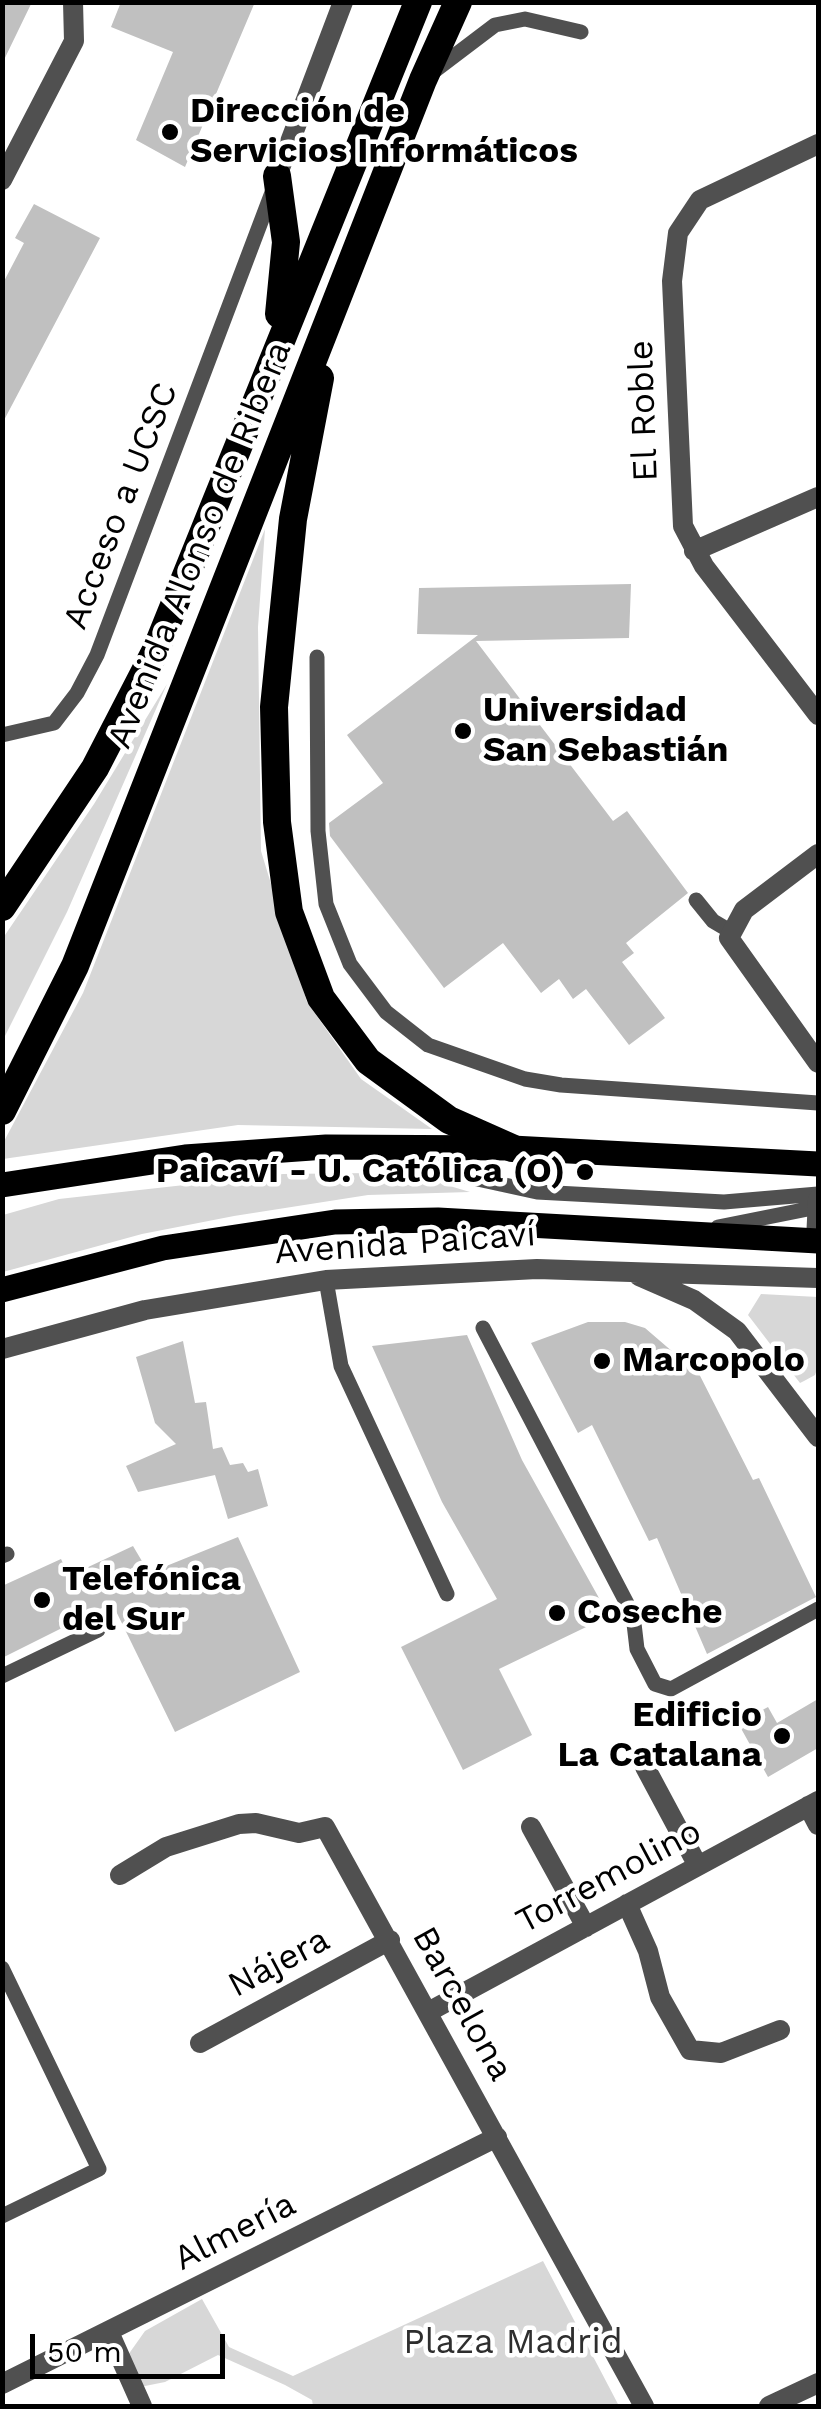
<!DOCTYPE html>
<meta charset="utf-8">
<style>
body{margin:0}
#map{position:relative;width:821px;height:2409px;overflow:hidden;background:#fff;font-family:"Work Sans",sans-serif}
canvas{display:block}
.frame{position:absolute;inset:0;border:5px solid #000;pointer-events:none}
.scale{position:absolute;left:30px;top:2334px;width:195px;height:45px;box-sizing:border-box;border:5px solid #000;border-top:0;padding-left:12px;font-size:30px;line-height:35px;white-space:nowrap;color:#000;-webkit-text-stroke:8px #fff;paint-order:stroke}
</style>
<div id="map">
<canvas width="821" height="2409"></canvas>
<div class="frame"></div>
<div class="scale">50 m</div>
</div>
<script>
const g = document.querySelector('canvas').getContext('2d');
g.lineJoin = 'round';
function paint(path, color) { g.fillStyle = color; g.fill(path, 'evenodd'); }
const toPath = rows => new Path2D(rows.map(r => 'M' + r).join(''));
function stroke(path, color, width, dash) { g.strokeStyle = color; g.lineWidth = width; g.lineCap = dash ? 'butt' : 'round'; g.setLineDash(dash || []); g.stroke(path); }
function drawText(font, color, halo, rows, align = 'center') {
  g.font = font + ' "Work Sans",sans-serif'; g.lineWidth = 9; g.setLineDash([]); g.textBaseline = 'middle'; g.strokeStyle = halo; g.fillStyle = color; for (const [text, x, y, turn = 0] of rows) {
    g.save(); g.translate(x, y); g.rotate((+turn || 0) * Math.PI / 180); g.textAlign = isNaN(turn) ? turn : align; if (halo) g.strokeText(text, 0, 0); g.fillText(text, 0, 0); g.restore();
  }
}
paint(toPath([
 [265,529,258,627,261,851,307,1002,361,1079,432,1129,238,1125,3,1159,2,1145,83,993],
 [167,684,67,912,3,1040,3,938,94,804],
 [373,1173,433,1181,470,1192,368,1195,234,1216,142,1234,3,1272,3,1215,59,1199,283,1174],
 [761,1294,818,1297,818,1366,815,1375,804,1381,800,1383,748,1315],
 [543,2261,619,2406,313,2406,312,2400,285,2385,218,2355,165,2382,140,2387,128,2355,145,2331,202,2299,229,2347,293,2376]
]), '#d7d7d7');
paint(toPath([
 [2,2,32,2,2,64],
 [121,2,255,2,185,167,136,140,173,52,111,27],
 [34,204,100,238,2,424,2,285,24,243,15,238],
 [631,584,629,638,476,641,613,821,627,811,688,893,626,943,634,953,622,962,665,1018,629,1045,586,989,573,999,559,979,541,993,503,943,444,988,330,836,329,823,383,783,347,735,478,635,417,634,419,588],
 [588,1322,625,1322,645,1328,688,1365,693,1362,753,1480,759,1478,816,1597,707,1654,657,1538,649,1541,592,1425,578,1433,531,1343],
 [467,1335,522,1460,609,1616,499,1669,532,1735,463,1770,401,1647,497,1599,442,1502,372,1346],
 [183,1341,195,1403,206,1402,213,1449,222,1447,230,1465,243,1463,248,1472,258,1469,268,1506,228,1519,215,1475,138,1492,126,1466,176,1444,155,1423,136,1357],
 [238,1537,300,1672,175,1732,112,1603,2,1658,2,1586,61,1559,69,1576,133,1546,149,1573],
 [818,1699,818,1748,768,1777,738,1723,768,1707,777,1723]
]), '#c0c0c0');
stroke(toPath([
 [433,72,495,25,525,19,581,32],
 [317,657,318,831,326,904,350,964,386,1012,428,1045,525,1079,561,1085,818,1103],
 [2,735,54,723,77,693,97,655,273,190],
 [696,900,713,921,730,931],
 [372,1156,537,1192,724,1202,818,1194],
 [718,1227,818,1207],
 [326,1280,341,1366,447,1594],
 [483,1328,633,1615,637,1649,655,1684,671,1689,818,1609],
 [2,1556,7,1554],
 [2,1676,98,1630],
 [2,1968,99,2169,2,2216]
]), '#505050', 15);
stroke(toPath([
 [2,180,74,41,73,2]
]), '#505050', 20);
stroke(toPath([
 [818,144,700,200,678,233,672,281,683,526,704,566,818,715],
 [694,551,818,497],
 [818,854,744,910,729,938,818,1063],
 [816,1240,818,1199],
 [645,1767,698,1866],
 [808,1806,818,1825],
 [531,1827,586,1927],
 [120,1875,166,1847,239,1824,256,1823,299,1833,325,1827,644,2406],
 [627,1904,648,1951,660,1997,690,2050,721,2053,780,2030],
 [430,2011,818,1801],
 [200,2043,390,1940],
 [109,2332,142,2406],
 [2,2384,497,2137],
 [769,2406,818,2383]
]), '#505050', 20);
stroke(toPath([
 [277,176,343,2],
 [639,1276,694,1300,737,1331,818,1437],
 [2,1349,145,1310,326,1280,537,1269,818,1278]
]), '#505050', 20);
stroke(toPath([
 [2,1185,185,1157,326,1147,512,1148,818,1164],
 [2,1290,163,1248,335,1222,438,1220,818,1241]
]), '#000', 25);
stroke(toPath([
 [277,176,286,242,279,314],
 [320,378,293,519,274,707,277,822,289,912,321,998,368,1061,449,1120,512,1148],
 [2,907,95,768,156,650,418,2],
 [2,1111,75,966,423,80,458,2]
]), '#000', 28);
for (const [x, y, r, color] of [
 [170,132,10,"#000"],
 [463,731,10,"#000"],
 [585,1172,10,"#000"],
 [602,1361,10,"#000"],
 [42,1600,10,"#000"],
 [557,1613,10,"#000"],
 [782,1736,10,"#000"]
]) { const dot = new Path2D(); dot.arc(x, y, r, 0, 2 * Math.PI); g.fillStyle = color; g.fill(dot); stroke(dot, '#fff', 4); }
drawText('bold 35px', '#000', '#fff', [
 ["Dirección de",190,112],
 ["Servicios Informáticos",190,152],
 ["Universidad",483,711],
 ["San Sebastián",483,751],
 ["Paicaví - U. Católica (O)",565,1172,"right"],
 ["Marcopolo",622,1361],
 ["Telefónica",62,1580],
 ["del Sur",62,1620],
 ["Coseche",577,1613],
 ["Edificio",762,1716,"right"],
 ["La Catalana",762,1756,"right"]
], 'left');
drawText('35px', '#000', '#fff', [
 ["El Roble",644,411,-92],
 ["Acceso a UCSC",121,506,-69],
 ["Avenida Alonso de Ribera",200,545,-68],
 ["Avenida Paicaví",405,1244,-4],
 ["Torremolino",609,1877,-28],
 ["Nájera",279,1963,-28],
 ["Barcelona",462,2004,61],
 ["Almería",235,2232,-27]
]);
drawText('35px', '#2e2e2e', '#fff', [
 ["Plaza Madrid",513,2343]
]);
</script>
